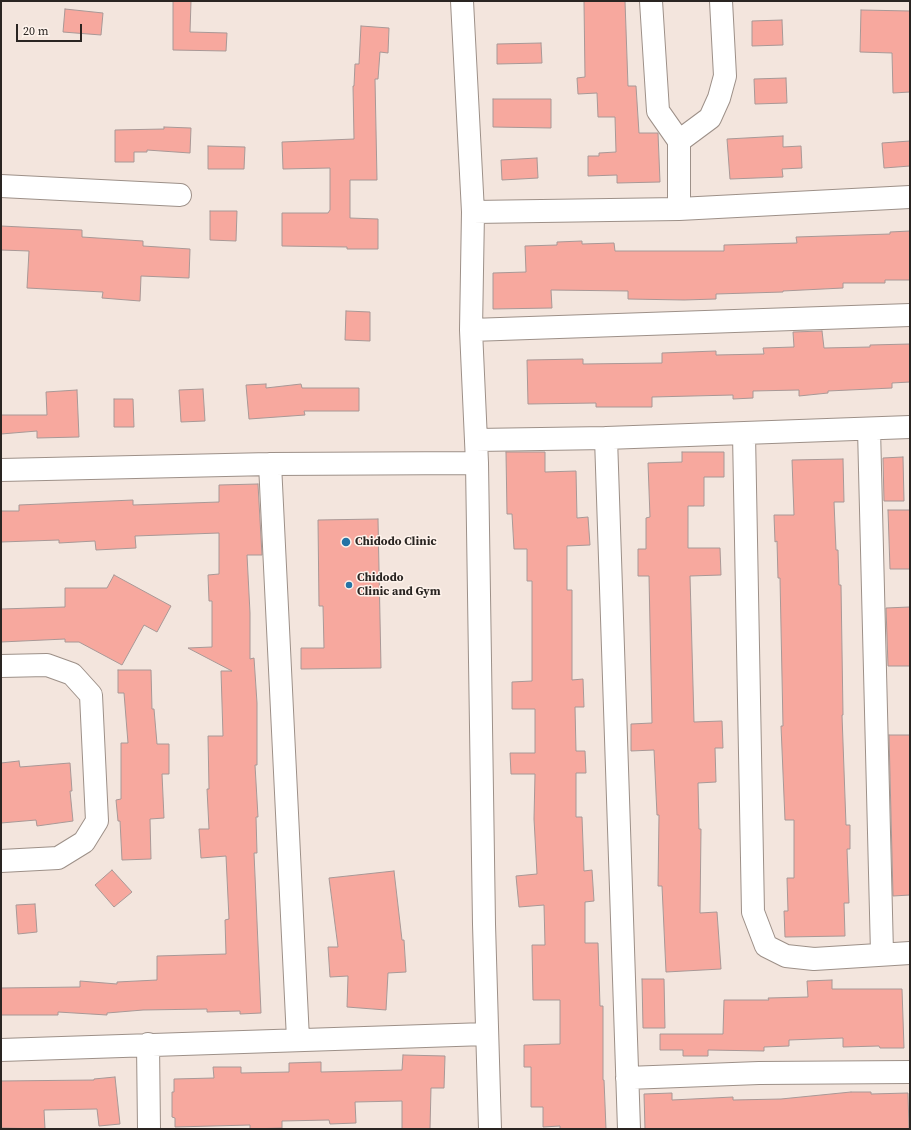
<!DOCTYPE html>
<style>
body{margin:0}
#map{position:relative;width:911px;height:1130px;overflow:hidden;background:#f3e5dd;font-family:"Source Serif 4",serif}
canvas{display:block}
.frame{position:absolute;inset:0;border:2px solid #2a2522;pointer-events:none}
.scale{position:absolute;left:16px;top:24px;width:66px;height:18px;box-sizing:border-box;border:2px solid #2a2522;border-top:0;padding-left:5px;font-size:12px;line-height:14px;white-space:nowrap;color:#2a2522;-webkit-text-stroke:3px #fef3ec;paint-order:stroke}
</style>
<div id="map">
<canvas width="911" height="1130"></canvas>
<div class="frame"></div>
<div class="scale">20 m</div>
</div>
<script>
const g = document.querySelector('canvas').getContext('2d');
g.lineJoin = 'round';
function paint(path, color) { g.fillStyle = color; g.fill(path, 'evenodd'); }
const toPath = rows => new Path2D(rows.map(r => 'M' + r).join(''));
function stroke(path, color, width, dash) { g.strokeStyle = color; g.lineWidth = width; g.lineCap = dash ? 'butt' : 'round'; g.setLineDash(dash || []); g.stroke(path); }
function drawText(font, color, halo, rows, align = 'center') {
  g.font = font + ' "Source Serif 4",serif'; g.lineWidth = 3; g.setLineDash([]); g.textBaseline = 'middle'; g.strokeStyle = halo; g.fillStyle = color; for (const [text, x, y, turn = 0] of rows) {
    g.save(); g.translate(x, y); g.rotate((+turn || 0) * Math.PI / 180); g.textAlign = isNaN(turn) ? turn : align; if (halo) g.strokeText(text, 0, 0); g.fillText(text, 0, 0); g.restore();
  }
}
const building = toPath([
 [173,1,191,1,190,32,227,33,226,51,173,50,173,1],
 [584,1,625,1,628,86,636,86,639,133,658,133,660,182,617,183,617,175,588,176,588,156,599,156,599,153,616,152,615,117,598,117,597,93,578,94,577,78,585,77,584,1],
 [65,9,103,13,101,35,63,32,65,9],
 [861,10,910,11,910,92,893,93,892,53,860,52,861,10],
 [782,20,783,45,752,46,752,21,782,20],
 [361,26,389,28,388,53,380,52,378,79,375,79,377,180,350,180,350,218,378,219,378,249,347,249,347,247,282,246,282,213,328,213,330,210,330,168,283,169,282,142,354,139,353,86,354,86,355,64,359,64,361,26],
 [541,43,542,63,497,64,497,44,541,43],
 [786,78,787,103,755,104,754,79,786,78],
 [493,99,551,99,551,128,493,127,493,99],
 [164,127,191,128,190,153,147,150,147,152,134,152,134,162,115,162,115,130,164,129,164,127],
 [783,136,783,147,801,146,802,168,782,169,783,177,730,179,727,139,783,136],
 [910,141,910,166,884,168,882,143,910,141],
 [208,146,245,147,244,169,208,169,208,146],
 [537,158,538,178,502,180,501,160,537,158],
 [210,211,237,211,236,241,210,240,210,211],
 [1,226,82,230,82,237,143,241,143,246,190,249,189,278,141,276,140,301,102,298,103,292,27,288,29,251,1,250,1,226],
 [910,231,910,280,885,280,885,283,843,283,843,288,783,291,783,292,716,294,716,299,684,300,628,299,628,291,551,290,552,308,493,309,493,273,526,272,525,246,557,245,557,242,582,241,582,244,614,243,615,251,724,251,724,245,797,243,796,237,890,234,890,232,910,231],
 [346,311,370,312,370,341,345,340,346,311],
 [822,331,824,348,870,347,870,345,910,344,910,382,892,383,892,388,828,391,828,393,799,396,799,390,753,391,753,398,733,399,733,395,652,397,652,407,596,407,596,403,528,404,527,360,583,359,583,364,662,363,662,353,716,351,716,355,764,354,763,348,794,347,793,332,822,331],
 [266,384,266,388,301,384,302,388,359,388,359,411,304,411,305,415,249,419,246,385,266,384],
 [203,389,205,421,181,422,179,390,203,389],
 [77,390,79,437,37,438,37,431,1,434,1,415,47,415,46,392,77,390],
 [114,399,133,399,134,427,114,427,114,399],
 [506,452,545,452,545,472,576,471,577,518,588,517,590,545,567,546,567,590,572,590,572,680,583,679,584,707,575,707,576,751,585,751,586,773,576,773,576,817,582,817,584,871,592,870,594,901,585,902,585,943,598,943,600,1006,603,1006,603,1080,604,1080,606,1129,560,1129,560,1126,543,1127,543,1107,531,1107,531,1067,524,1067,524,1045,560,1044,560,1000,533,1000,532,945,545,945,544,905,519,907,516,876,537,874,534,819,535,774,511,774,510,753,535,753,535,709,512,709,512,682,532,681,532,581,527,581,527,549,514,549,512,514,507,514,506,452],
 [682,452,724,452,724,477,704,477,704,506,688,506,688,548,720,548,721,575,690,576,694,722,722,721,723,748,715,748,716,782,698,783,699,829,701,829,700,913,717,912,721,969,666,972,662,886,658,886,659,815,657,815,654,750,631,751,631,724,652,723,649,576,638,576,638,549,646,549,646,518,650,517,648,463,682,462,682,452],
 [903,457,904,501,884,501,883,458,903,457],
 [843,459,844,502,834,502,836,550,838,550,839,585,841,585,843,715,842,715,846,825,850,825,850,849,847,849,849,903,844,903,845,936,785,937,784,911,788,911,787,878,794,878,794,820,785,820,781,726,783,726,780,578,778,578,777,541,775,542,774,515,794,515,792,460,843,459],
 [258,484,262,555,247,555,250,613,250,659,254,658,257,703,257,765,255,765,258,817,256,817,257,853,254,853,261,1013,240,1014,240,1011,207,1012,207,1009,143,1010,107,1013,107,1015,58,1012,58,1015,1,1015,1,988,80,987,80,981,117,984,117,982,157,980,157,956,226,954,225,920,229,919,226,856,201,858,199,829,209,829,207,789,209,789,208,736,223,736,221,671,232,671,188,648,212,647,212,601,209,601,208,575,219,574,219,533,135,536,136,548,96,550,95,541,59,543,59,540,1,542,1,511,19,511,19,505,133,500,133,505,219,502,219,485,258,484],
 [888,510,910,510,910,569,890,569,888,510],
 [378,519,381,668,301,669,301,648,324,648,323,606,319,606,318,520,378,519],
 [114,575,171,606,157,632,144,625,122,665,79,642,65,642,65,639,1,642,1,609,65,607,65,588,107,588,114,575],
 [910,607,910,666,888,666,886,608,910,607],
 [118,670,151,670,152,709,154,709,157,744,169,744,169,774,162,774,164,818,150,819,151,859,122,860,120,821,118,821,116,800,121,799,121,743,128,743,124,693,118,693,118,670],
 [889,735,910,735,910,895,893,896,889,735],
 [19,761,20,767,70,763,72,791,70,791,73,821,37,826,36,820,1,823,1,763,19,761],
 [112,870,132,892,114,907,95,885,112,870],
 [394,871,402,940,404,940,406,972,388,973,386,1010,347,1007,348,976,330,977,328,947,338,947,329,878,394,871],
 [35,904,37,932,18,934,16,905,35,904],
 [642,979,664,979,665,1028,643,1028,642,979],
 [832,980,832,989,902,989,904,1048,880,1048,879,1046,843,1047,843,1038,789,1040,789,1046,764,1047,764,1051,708,1050,708,1056,683,1056,683,1050,660,1050,660,1034,723,1034,724,1000,769,1000,768,998,808,997,807,981,832,980],
 [403,1055,445,1056,444,1088,431,1088,430,1129,402,1129,402,1101,355,1102,356,1123,330,1124,329,1120,282,1121,282,1128,250,1129,250,1125,175,1127,175,1118,172,1117,172,1092,174,1092,174,1079,214,1078,213,1067,241,1067,241,1073,289,1072,289,1063,321,1062,321,1072,402,1070,403,1055],
 [115,1077,120,1124,99,1126,97,1109,44,1110,45,1129,1,1128,1,1081,94,1080,94,1079,115,1077],
 [851,1092,871,1092,871,1094,908,1093,909,1129,645,1129,644,1094,672,1093,672,1100,733,1097,733,1100,781,1099,851,1092]
]);
paint(building, '#f7a89e');
stroke(building, '#a89896', 1);
const minor = toPath([
 [462,1,473,212,471,330,477,463,484,924,490,1129],
 [651,1,658,111,679,141,679,209],
 [679,141,710,118,719,98,725,76,721,1],
 [1,186,180,195],
 [473,212,679,209,910,197],
 [471,330,910,315],
 [869,429,882,953],
 [744,434,753,912,766,946,786,956,814,959,910,953],
 [606,438,629,1129],
 [476,440,606,438,910,427],
 [270,464,298,1039],
 [1,470,270,464,477,463],
 [1,666,47,665,72,674,91,695,97,821,84,842,58,858,1,861],
 [148,1044,149,1129],
 [1,1050,486,1034],
 [627,1078,759,1073,910,1072]
]);
stroke(minor, '#9d9088', 24);
stroke(minor, '#fff', 22);
for (const [x, y, r, color] of [
 [346,542,5,"#2573a5"],
 [349,585,4,"#2573a5"]
]) { const dot = new Path2D(); dot.arc(x, y, r, 0, 2 * Math.PI); g.fillStyle = color; g.fill(dot); stroke(dot, '#fef3ec', 1.5); }
drawText('bold 12px', '#2a2522', '#fef3ec', [
 ["Chidodo Clinic",355,542],
 ["Chidodo",357,578],
 ["Clinic and Gym",357,592]
], 'left');
</script>
